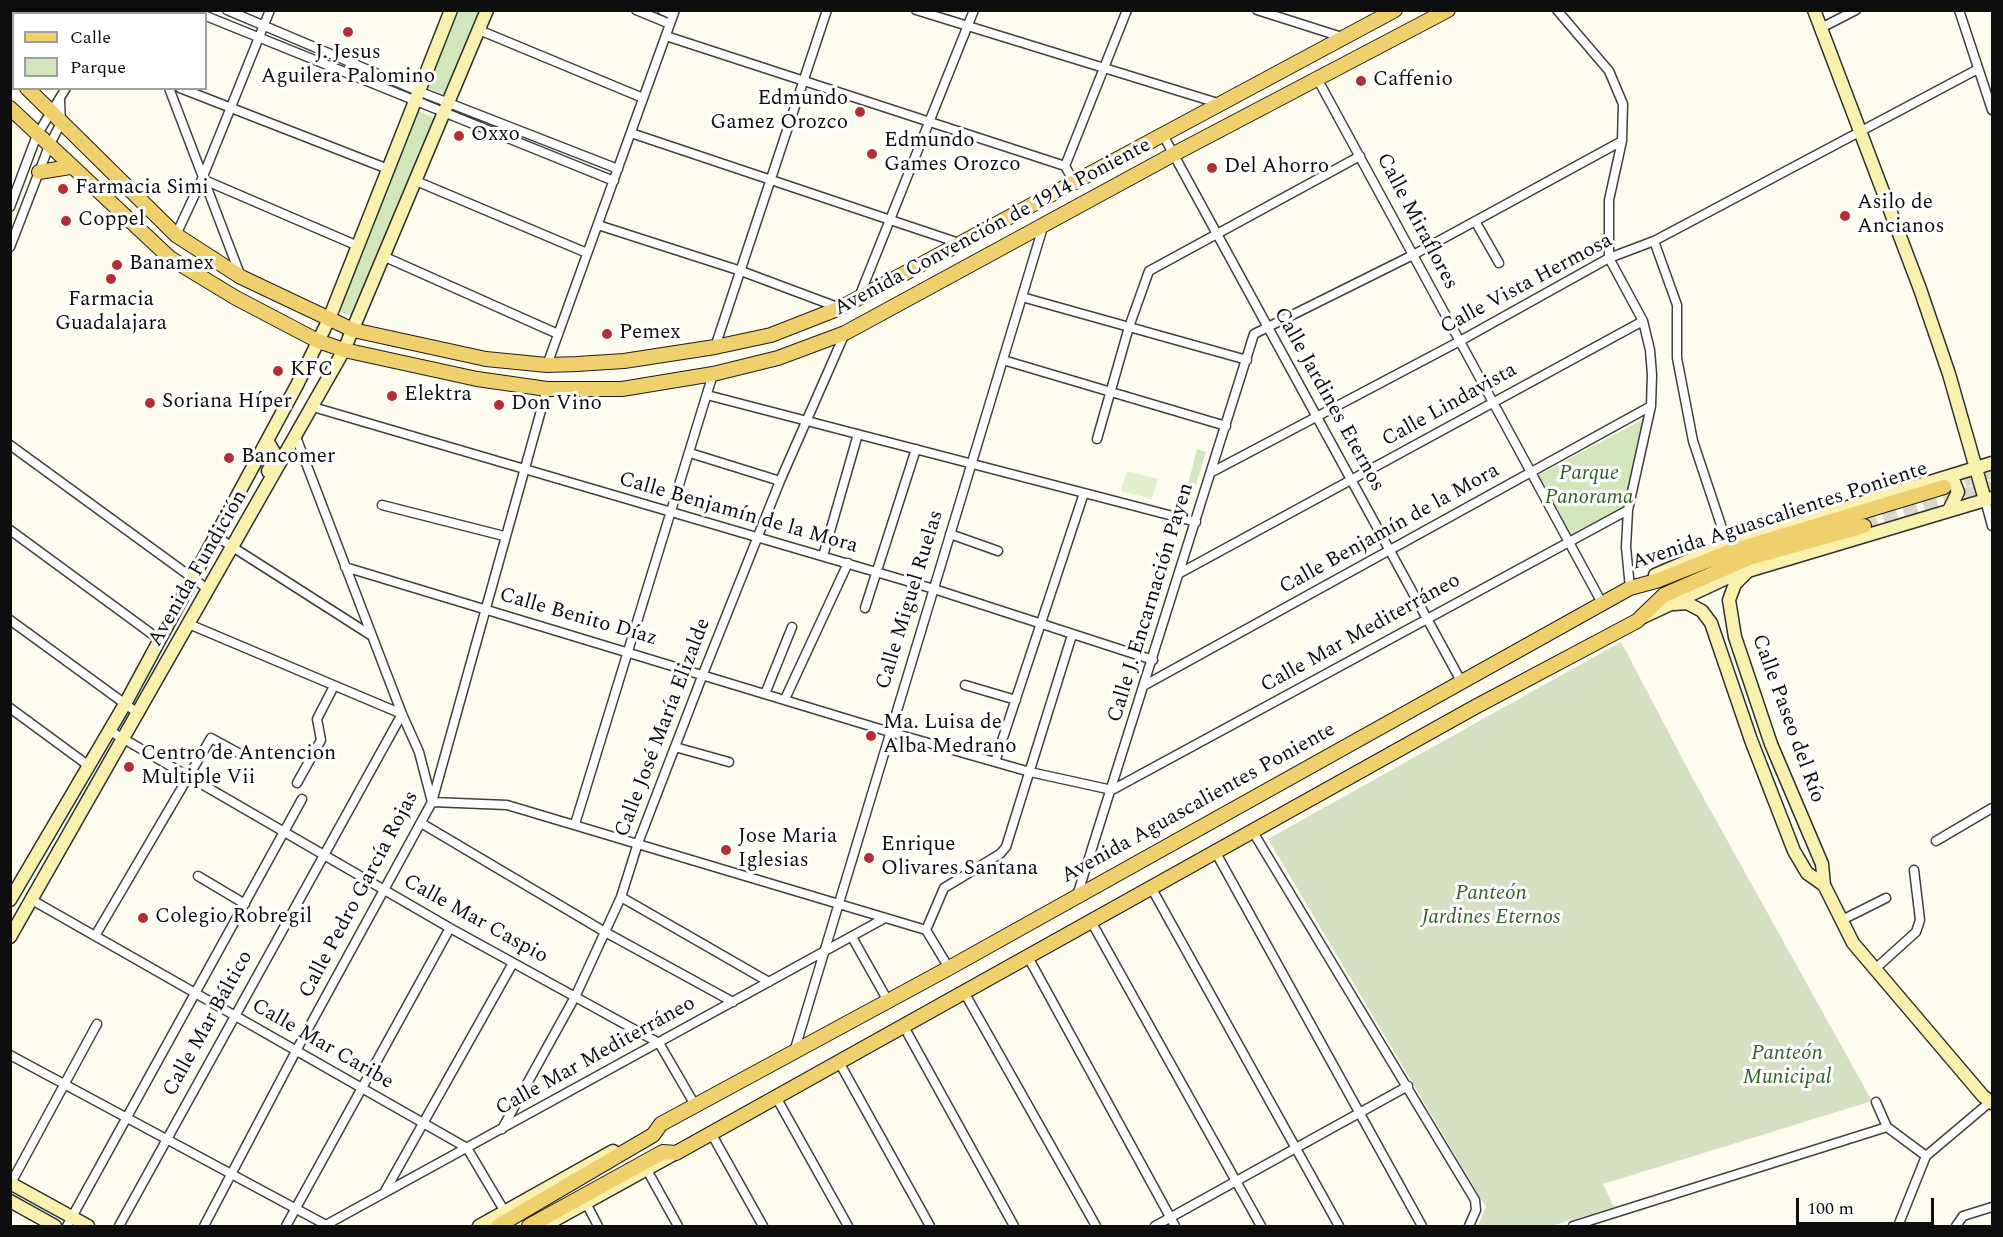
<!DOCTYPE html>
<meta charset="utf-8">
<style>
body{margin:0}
#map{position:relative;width:2003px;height:1237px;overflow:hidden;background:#fefbef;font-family:Spectral,serif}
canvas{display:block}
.frame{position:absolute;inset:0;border:12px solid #0d0d0d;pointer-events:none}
.legend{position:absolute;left:12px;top:12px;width:195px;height:78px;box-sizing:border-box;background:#fff;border:2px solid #9e9e9e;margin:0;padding:8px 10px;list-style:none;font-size:18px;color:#0d0d0d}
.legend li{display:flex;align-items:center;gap:12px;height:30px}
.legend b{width:30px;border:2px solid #9e9e9e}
.scale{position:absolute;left:1796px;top:1198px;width:138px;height:27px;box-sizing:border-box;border:3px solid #0d0d0d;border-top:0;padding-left:8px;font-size:18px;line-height:21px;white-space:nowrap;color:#0d0d0d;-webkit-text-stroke:4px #fff;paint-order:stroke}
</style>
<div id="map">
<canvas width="2003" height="1237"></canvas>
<div class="frame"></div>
<ul class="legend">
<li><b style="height:8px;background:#f0cf6d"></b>Calle</li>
<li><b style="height:16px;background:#d2e6bb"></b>Parque</li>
</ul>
<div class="scale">100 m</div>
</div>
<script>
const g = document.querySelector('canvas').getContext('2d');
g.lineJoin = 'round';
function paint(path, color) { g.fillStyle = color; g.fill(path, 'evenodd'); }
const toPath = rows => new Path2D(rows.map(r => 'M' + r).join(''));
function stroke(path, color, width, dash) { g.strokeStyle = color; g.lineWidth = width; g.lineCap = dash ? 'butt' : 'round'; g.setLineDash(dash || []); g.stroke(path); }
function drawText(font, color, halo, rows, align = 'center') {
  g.font = font + ' Spectral,serif'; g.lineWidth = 6; g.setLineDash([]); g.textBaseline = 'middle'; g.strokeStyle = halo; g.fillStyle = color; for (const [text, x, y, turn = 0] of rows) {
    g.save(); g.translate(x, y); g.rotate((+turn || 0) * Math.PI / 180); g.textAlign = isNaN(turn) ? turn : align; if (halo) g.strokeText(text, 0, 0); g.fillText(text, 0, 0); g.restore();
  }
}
paint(toPath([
 [459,11,480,11,446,95,427,88],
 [416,110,436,118,351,316,335,309],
 [1644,419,1624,507,1568,537,1537,476],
 [1197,449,1206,452,1192,496,1186,493]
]), '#d2e6bb');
paint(toPath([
 [1621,642,1692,777,1872,1101,1603,1184,1614,1207,1551,1226,1478,1226,1486,1207,1268,839]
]), '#d5dfc1');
paint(toPath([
 [1127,471,1158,479,1152,499,1121,491]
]), '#e3eecc');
stroke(toPath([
 [1944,487,1992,471],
 [1864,526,1992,487]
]), '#dad7cd', 14, [14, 7]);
const street = toPath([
 [41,10,42,14],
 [138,10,140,14],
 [193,10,200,14],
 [227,10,418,91,618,169],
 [636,10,670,24],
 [662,10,673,15],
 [916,10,1221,104],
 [1257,10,1345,38],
 [1557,10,1609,71,1623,104,1622,141,1609,200,1609,258,1643,321,1650,350,1652,375,1651,406,1628,510,1626,547,1630,588],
 [1959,10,1992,110],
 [99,14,101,10],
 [206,16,614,181],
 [1821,28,1856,10],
 [479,30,643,98],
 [666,36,1065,166],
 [1318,80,1602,603],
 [169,88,241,277],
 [180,88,388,169],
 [631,133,962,244],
 [1163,135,1461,681],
 [1065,166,1127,10],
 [1065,166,1074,182],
 [202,179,358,246],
 [416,181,587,253],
 [10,207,37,135,66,88],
 [1475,221,1499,263],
 [598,225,741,271,840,308],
 [176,235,202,179,270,10],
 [1654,241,1677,305,1677,358,1693,441,1722,528],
 [10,247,49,146,61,123,60,100],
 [385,257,558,334],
 [859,297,974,10],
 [1022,297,1247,360],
 [715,347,827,10],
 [1003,360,1226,426],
 [547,365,675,10],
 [707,395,1196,522],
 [313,407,934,589,1153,660],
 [296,437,402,714,419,752,432,802,507,805,926,930,949,968],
 [1097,439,1129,327,1149,271,1360,156],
 [10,445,209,590],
 [690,453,780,481],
 [1212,472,1460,341,1609,258,1654,241,1978,69],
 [1985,500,1992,526],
 [382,505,504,536],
 [10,530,160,640],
 [950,534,998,551],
 [217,537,372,636],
 [823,556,858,434],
 [345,567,890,732,1030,772,1112,790,1628,510],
 [1180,573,1643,321],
 [865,608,916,449],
 [10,620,139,714],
 [965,685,1016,700],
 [1145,685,1651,406],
 [765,694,792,627],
 [785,699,848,563],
 [10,708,89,766],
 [110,731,450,928,659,1043,695,1105],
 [675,747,729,762],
 [995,762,1084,493],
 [297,783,321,740,317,719,334,686],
 [421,823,605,932,733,1002],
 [575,824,713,374],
 [1253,832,1475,1200,1476,1210,1469,1226],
 [1936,841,1992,808],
 [1216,853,1422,1226],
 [198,876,245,904],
 [1152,889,1339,1226],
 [1077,896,1254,334,1413,255,1622,141],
 [621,897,769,982],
 [32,900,467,1148,505,1212],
 [1842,920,1886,898],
 [1092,923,1261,1226],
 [926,930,944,888,1000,854,1006,847,1072,635],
 [95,936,211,738,244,756],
 [852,937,888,1001],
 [1028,957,1175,1226],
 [1875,969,1916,932,1920,920,1914,870],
 [964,992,1096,1226],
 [903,1025,1014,1226],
 [794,1052,1043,227],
 [10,1055,328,1226],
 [839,1062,930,1226],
 [776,1097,848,1226],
 [1876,1102,1887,1127],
 [1887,1127,1926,1156],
 [502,1129,576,995,621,897,638,843,703,674,780,481,845,333],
 [711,1133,763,1226],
 [647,1170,678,1226],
 [11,1183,97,1024],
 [384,1193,513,963],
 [586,1203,598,1226],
 [67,1226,302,799],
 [119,1226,402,714,191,625],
 [204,1226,296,1051,432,802,547,389],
 [286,1226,450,928],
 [324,1226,885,918],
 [1155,1226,1408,1086],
 [1573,1226,1887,1127],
 [1898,1226,1926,1156,1990,1102],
 [1956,1226,1963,1216,1992,1207]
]);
const secondary = toPath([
 [1814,10,1920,289,1949,374,1985,500],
 [268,471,275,459,274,452,268,442],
 [1947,477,1954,482,1958,492,1949,510],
 [1749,570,1735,584,1729,600,1735,637,1771,744,1822,864,1824,885,1853,943,1983,1096,1992,1103],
 [1655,575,1727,544,1992,463],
 [1674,604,1687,603,1702,611,1711,623,1751,740,1794,851,1807,873,1824,885],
 [1643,617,1731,576,1992,498],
 [10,900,125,704,297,385,329,319,451,10],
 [10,937,344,350,487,10],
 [10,1183,88,1226],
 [10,1201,55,1226],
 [479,1226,613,1151],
 [544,1226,676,1153]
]);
const primary = toPath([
 [10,71,14,74],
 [27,88,176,235,241,277,353,330,486,359,547,365,577,364,624,361,715,347,771,335,840,308,1395,10],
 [10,108,170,258,236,298,318,341,344,350,477,379,547,389,622,389,713,374,778,358,845,333,1174,154,1448,10],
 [39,172,70,167],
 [498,1226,653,1135,661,1124,949,968,1630,588,1656,581,1729,552,1944,487],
 [529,1226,663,1152,676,1153,1475,707,1637,621,1664,595,1749,558,1864,526]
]);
stroke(street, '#404040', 11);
stroke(secondary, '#2f2f2f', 15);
stroke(primary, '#1e1e1e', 16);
stroke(street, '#fff', 8);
stroke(secondary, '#faf1ae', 12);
stroke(primary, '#f0cf6d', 14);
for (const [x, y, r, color] of [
 [348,32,6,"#b52e36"],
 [1361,81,6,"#b52e36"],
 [860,112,6,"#b52e36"],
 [459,136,6,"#b52e36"],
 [872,154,6,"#b52e36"],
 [1212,168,6,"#b52e36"],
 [63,189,6,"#b52e36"],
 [1845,216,6,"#b52e36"],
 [66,221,6,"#b52e36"],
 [117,265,6,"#b52e36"],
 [111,279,6,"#b52e36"],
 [607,334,6,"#b52e36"],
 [278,371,6,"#b52e36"],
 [392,396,6,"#b52e36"],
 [150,403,6,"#b52e36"],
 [499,405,6,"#b52e36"],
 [229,458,6,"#b52e36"],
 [871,736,6,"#b52e36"],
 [129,767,6,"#b52e36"],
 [726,850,6,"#b52e36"],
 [869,858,6,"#b52e36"],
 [143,918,6,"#b52e36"]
]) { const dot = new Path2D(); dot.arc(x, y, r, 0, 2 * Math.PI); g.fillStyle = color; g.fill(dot); stroke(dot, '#fff', 2); }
drawText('21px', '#0d0d0d', '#fff', [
 ["J. Jesus",348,54,"center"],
 ["Aguilera Palomino",348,78,"center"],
 ["Caffenio",1373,81],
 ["Edmundo",848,100,"right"],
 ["Gamez Orozco",848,124,"right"],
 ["Oxxo",471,136],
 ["Edmundo",884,142],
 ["Games Orozco",884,166],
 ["Del Ahorro",1224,168],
 ["Farmacia Simi",75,189],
 ["Asilo de",1857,204],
 ["Ancianos",1857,228],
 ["Coppel",78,221],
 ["Banamex",129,265],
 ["Farmacia",111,301,"center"],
 ["Guadalajara",111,325,"center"],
 ["Pemex",619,334],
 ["KFC",290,371],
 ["Elektra",404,396],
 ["Soriana Híper",162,403],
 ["Don Vino",511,405],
 ["Bancomer",241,458],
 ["Ma. Luisa de",883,724],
 ["Alba Medrano",883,748],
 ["Centro de Antencion",141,755],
 ["Multiple Vii",141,779],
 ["Jose Maria",738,838],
 ["Iglesias",738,862],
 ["Enrique",881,846],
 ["Olivares Santana",881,870],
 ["Colegio Robregil",155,918]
], 'left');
drawText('21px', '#0d0d0d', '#fff', [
 ["Calle Miraflores",1416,222,62],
 ["Avenida Convención de 1914 Poniente",993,228,-28],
 ["Calle Vista Hermosa",1527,285,-28],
 ["Calle Jardines Eternos",1328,400,61],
 ["Calle Lindavista",1450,406,-29],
 ["Calle Benjamín de la Mora",738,514,16],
 ["Avenida Aguascalientes Poniente",1780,517,-18],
 ["Calle Benjamín de la Mora",1390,530,-29],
 ["Avenida Fundición",199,569,-60],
 ["Calle Miguel Ruelas",911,600,-73],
 ["Calle J. Encarnación Payen",1152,603,-73],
 ["Calle Benito Díaz",578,618,16],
 ["Calle Mar Mediterráneo",1361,634,-29],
 ["Calle Paseo del Río",1787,719,70],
 ["Calle José María Elizalde",664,728,-69],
 ["Avenida Aguascalientes Poniente",1199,804,-29],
 ["Calle Pedro García Rojas",360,895,-62],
 ["Calle Mar Caspio",475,920,29],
 ["Calle Mar Báltico",209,1024,-61],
 ["Calle Mar Caribe",322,1045,30],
 ["Calle Mar Mediterráneo",596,1057,-29]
]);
drawText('italic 21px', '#2f6122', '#fff', [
 ["Parque",1589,475],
 ["Panorama",1589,499],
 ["Panteón",1491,895],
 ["Jardines Eternos",1491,919],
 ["Panteón",1787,1055],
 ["Municipal",1787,1079]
]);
</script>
